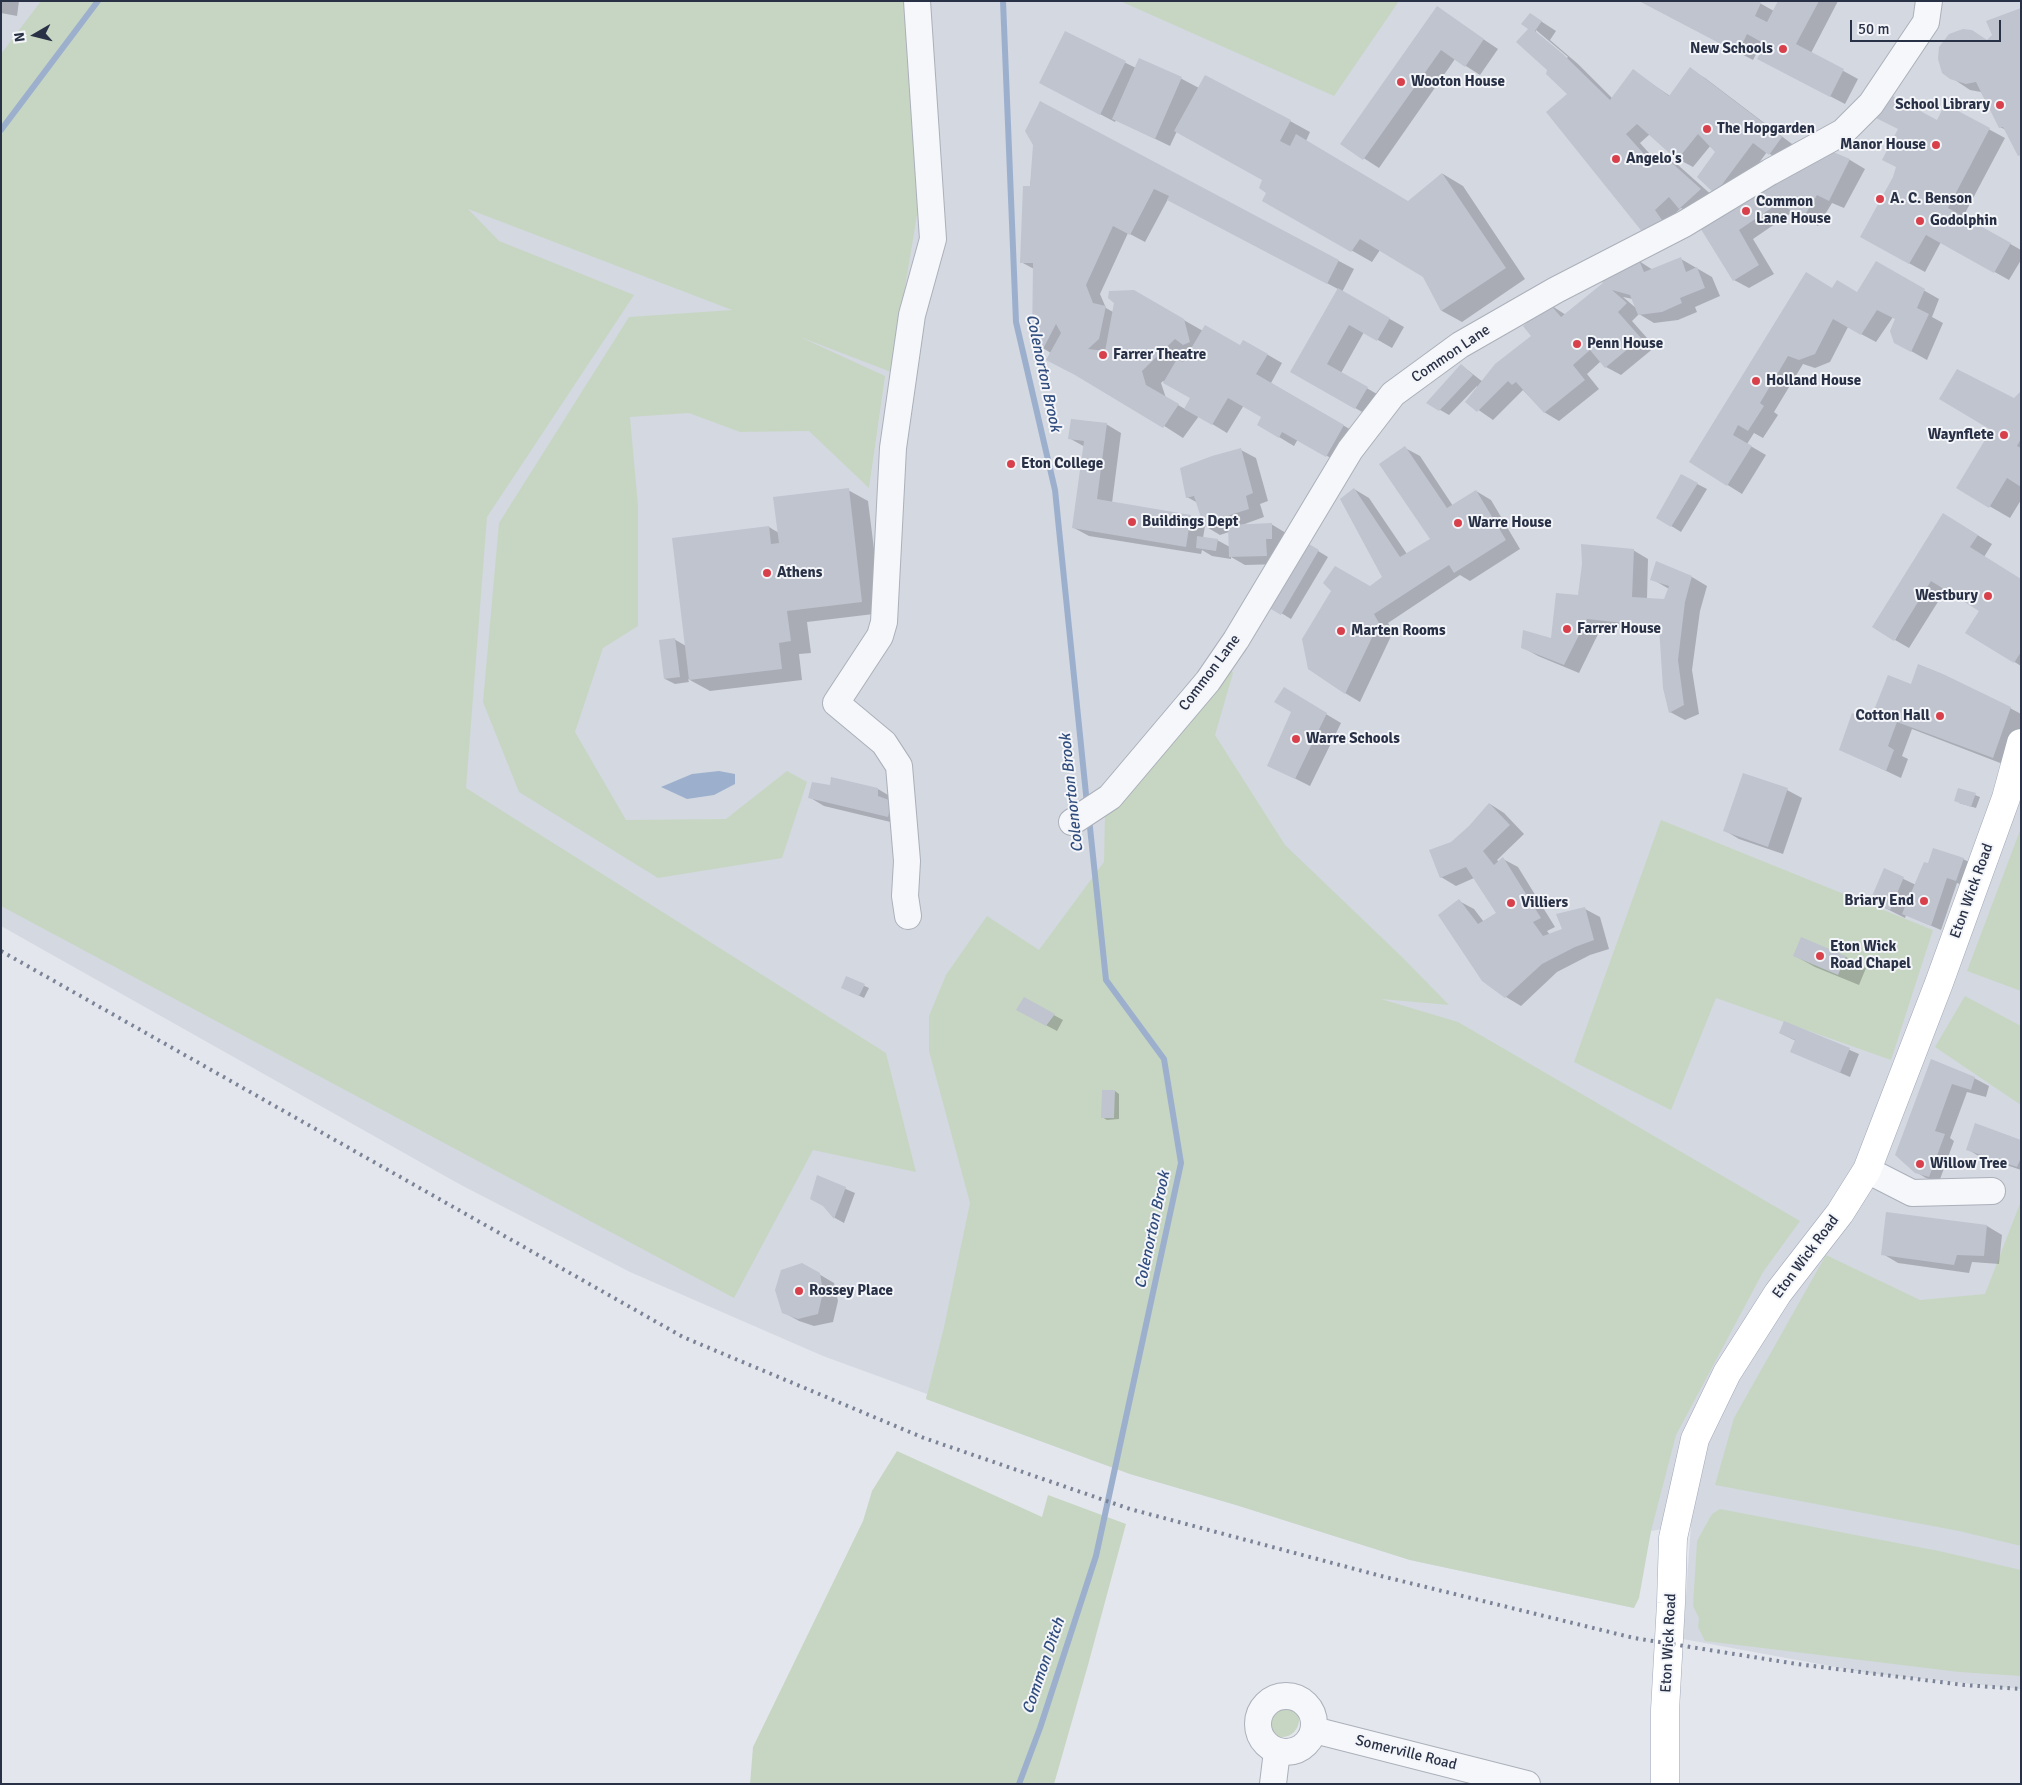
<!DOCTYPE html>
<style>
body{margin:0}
#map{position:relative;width:2022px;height:1785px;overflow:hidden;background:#e3e6ec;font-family:Signika,sans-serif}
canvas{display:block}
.frame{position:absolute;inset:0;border:2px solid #293146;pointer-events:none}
.north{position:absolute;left:10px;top:10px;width:50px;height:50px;-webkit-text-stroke:4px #f3f5f9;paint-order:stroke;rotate:262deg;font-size:14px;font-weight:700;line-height:20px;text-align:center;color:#293146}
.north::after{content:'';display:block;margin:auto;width:18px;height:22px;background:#293146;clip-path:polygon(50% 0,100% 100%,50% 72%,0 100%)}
.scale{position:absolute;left:1850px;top:20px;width:151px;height:22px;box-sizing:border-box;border:2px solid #293146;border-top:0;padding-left:6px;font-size:15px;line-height:18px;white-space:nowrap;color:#293146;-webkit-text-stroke:4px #f3f5f9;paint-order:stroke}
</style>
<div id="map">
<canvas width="2022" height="1785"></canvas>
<div class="frame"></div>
<div class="north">N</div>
<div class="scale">50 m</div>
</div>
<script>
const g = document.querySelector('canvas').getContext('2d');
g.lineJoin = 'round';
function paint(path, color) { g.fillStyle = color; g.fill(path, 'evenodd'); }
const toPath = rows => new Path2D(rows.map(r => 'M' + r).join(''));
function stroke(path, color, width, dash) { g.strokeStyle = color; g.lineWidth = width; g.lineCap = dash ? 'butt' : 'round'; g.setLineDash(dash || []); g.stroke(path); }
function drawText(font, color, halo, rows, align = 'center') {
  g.font = font + ' Signika,sans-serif'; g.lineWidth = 4; g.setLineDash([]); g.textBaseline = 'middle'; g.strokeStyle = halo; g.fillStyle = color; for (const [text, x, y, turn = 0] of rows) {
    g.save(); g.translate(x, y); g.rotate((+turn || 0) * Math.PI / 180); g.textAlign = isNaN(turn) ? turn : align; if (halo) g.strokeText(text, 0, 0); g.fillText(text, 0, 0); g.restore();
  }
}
paint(toPath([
 [1,1,2021,1,2021,1689,1868,1673,1683,1639,1691,1524,1651,1531,1634,1608,1410,1560,1236,1505,1130,1474,926,1399,927,1394,823,1356,630,1272,461,1185,1,926]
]), '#d4d8e1');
paint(toPath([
 [41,1,909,1,921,191,891,372,800,337,885,376,869,488,809,431,740,432,689,413,630,417,638,506,638,626,603,648,575,732,626,820,726,819,787,771,807,782,782,858,658,878,519,792,483,702,499,523,629,317,732,310,468,209,499,241,634,295,487,517,466,788,886,1053,916,1172,813,1150,734,1298,1,906,1,54],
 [1120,1,1399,1,1334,96],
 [1228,665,1233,673,1215,735,1285,845,1403,958,1449,1005,1381,999,1458,1022,1800,1221,1763,1272,1676,1435,1651,1531,1639,1598,1634,1608,1410,1560,1236,1505,1130,1474,926,1399,944,1327,970,1203,929,1051,929,1016,946,975,987,916,1039,950,1104,862,1105,811],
 [1661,820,1933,930,1891,1060,1716,998,1671,1110,1574,1062],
 [2021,828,2021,991,1967,971],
 [1965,996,2021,1026,2021,1105,1935,1047],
 [2021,1201,2021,1546,1959,1531,1715,1485,1734,1418,1826,1255,1920,1300,1985,1294],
 [897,1451,1042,1517,1048,1495,1126,1524,1088,1665,1054,1784,750,1784,753,1747,863,1521,872,1491],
 [1720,1509,1939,1551,2021,1570,2021,1676,1959,1672,1705,1641,1698,1627,1699,1618,1693,1606,1697,1541,1712,1514],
 '1265 1720a17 17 0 1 1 34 0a17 17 0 1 1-34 0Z'
]), '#c7d6c3');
paint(toPath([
 [719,771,735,774,735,784,714,795,687,799,661,787,692,774]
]), '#9cb0ce');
paint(toPath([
 [1,1,19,1,17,16,1,13],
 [1640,1,1756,1,1774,11,1779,1,1838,1,1811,53,1858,79,1845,104,1774,67,1766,44,1763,42,1753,60],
 [1437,8,1498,49,1480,75,1455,59,1379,168,1342,144],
 [2021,9,2021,157,2006,130,2000,127,1981,92,1970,90,1943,72,1988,41],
 [1530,14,1556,31,1550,40,1578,64,1612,98,1633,71,1670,96,1690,69,1705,78,1796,147,1784,163,1767,152,1730,202,1716,193,1717,151,1711,145,1693,167,1678,159,1650,134,1640,143,1657,162,1663,156,1678,165,1715,198,1695,216,1681,208,1669,219,1660,241,1569,94,1549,70,1530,28],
 [1536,30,1568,57,1566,59,1536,33],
 [1065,33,1136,68,1140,60,1182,79,1199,88,1290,121,1310,132,1306,141,1408,202,1443,174,1463,186,1525,279,1462,322,1442,311,1424,276,1380,250,1372,262,1263,200,1268,192,1264,180,1177,131,1170,146,1116,120,1115,122,1056,91],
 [1040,103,1354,269,1342,292,1404,327,1392,348,1364,332,1341,373,1382,397,1371,417,1292,372,1338,289,1168,199,1145,242,1128,233,1100,294,1106,308,1113,312,1133,291,1203,331,1241,347,1244,341,1282,363,1271,383,1358,434,1341,464,1298,439,1294,446,1259,425,1263,416,1244,405,1227,433,1199,416,1183,438,1043,348,1034,269,1021,262],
 [1163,381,1192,398,1185,409,1166,398,1161,383],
 [1946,106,2005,138,1963,217,2021,250,2021,260,2009,280,1941,242,1925,272,1876,245],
 [1826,151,1850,160,1865,169,1844,208,1832,203,1818,226,1794,211,1753,239,1774,274,1749,288,1734,280,1701,226],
 [1681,259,1712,277,1720,296,1695,307,1697,312,1678,320,1654,323,1639,314,1632,321,1655,347,1621,375,1606,367,1601,361,1587,374,1599,389,1559,421,1544,412,1523,390,1493,420,1467,402,1478,388,1477,386,1449,415,1428,403,1461,365,1483,382,1533,336,1549,304,1566,315,1639,261,1653,270],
 [1623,297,1633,299,1636,308],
 [1876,263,1939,299,1932,317,1943,323,1927,360,1911,351,1896,319,1893,317,1876,342,1848,327,1830,362,1815,368,1803,364,1774,412,1778,415,1763,438,1754,433,1747,444,1766,455,1742,494,1691,462,1832,289,1858,294],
 [2021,393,2021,500,2010,518,1958,488],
 [1106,424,1121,433,1112,503,1190,516,1205,524,1198,503,1187,497,1241,450,1256,458,1268,501,1260,504,1264,517,1242,525,1271,524,1286,533,1282,564,1245,565,1231,557,1231,559,1212,556,1202,550,1201,554,1089,536,1074,528,1085,447,1069,438],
 [1205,526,1220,535,1229,532,1230,547,1217,540,1203,538],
 [1405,448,1420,456,1453,506,1476,491,1491,500,1520,549,1470,581,1460,575,1388,623,1393,632,1360,702,1345,693,1371,588,1384,577,1354,489,1369,498,1407,554,1432,539],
 [1682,476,1707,489,1681,532,1657,517],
 [848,490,868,501,882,613,807,622,811,653,799,654,802,680,710,691,688,679,689,682,675,684,665,679,674,639,686,646,769,527,779,533],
 [1958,523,1992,544,1984,557,2021,580,2021,666,1967,632,1980,610,1946,589,1909,648,1895,640],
 [1305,543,1328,557,1291,619,1268,605],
 [1633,550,1648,559,1647,599,1665,601,1669,589,1652,579,1692,577,1707,586,1700,611,1692,670,1699,714,1685,720,1670,712,1661,633,1602,626,1579,673,1538,656,1522,647,1552,639,1579,596],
 [1912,686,2010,708,2021,714,2021,730,2008,766,1912,729,1902,756,1908,759,1901,778,1840,749],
 [1284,689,1341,723,1310,786,1268,765,1293,712],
 [831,786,878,789,893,798,903,825,824,806,809,797],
 [1787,790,1802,798,1783,854,1739,839,1724,830],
 [1975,795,1980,797,1976,808,1959,803],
 [1490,804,1504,813,1524,834,1497,860,1499,862,1503,859,1518,867,1555,927,1547,931,1550,935,1563,930,1585,909,1600,917,1609,949,1590,955,1557,972,1521,1006,1506,997,1459,901,1474,909,1484,922,1497,913,1474,878,1456,886,1441,877,1452,843,1470,827],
 [1963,859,1973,864,1966,886,1957,883,1941,930,1906,915,1905,918,1871,901,1885,870,1916,885,1929,865],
 [1802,938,1846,957,1866,968,1859,985,1815,967,1795,956],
 [847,978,869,988,864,998,847,990],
 [1024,999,1063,1020,1057,1031,1027,1015],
 [1784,1022,1859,1054,1850,1077,1792,1052,1796,1041,1780,1033],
 [1932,1060,1974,1078,1989,1086,1986,1097,1967,1092,1950,1138,1954,1141,1939,1182,1926,1178,1916,1172],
 [1115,1091,1119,1094,1119,1119,1107,1120,1102,1117],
 [2021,1141,2021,1170,1977,1155,1967,1149],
 [818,1177,855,1193,844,1223,835,1218,825,1206],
 [1987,1226,2002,1235,1999,1264,1972,1262,1969,1273,1898,1263,1883,1254],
 [802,1264,834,1283,838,1301,833,1322,814,1326,799,1321,783,1312]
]), '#0003');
stroke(toPath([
 [1003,1,1016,322,1055,490,1087,804],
 [1,130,98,1],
 [1019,1784,1040,1728,1096,1556,1181,1163,1164,1059,1106,980,1089,818]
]), '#9cb0ce', 6);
paint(toPath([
 [1639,1,1758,1,1761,3,1755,16,1767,22,1778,1,1819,1,1796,44,1844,69,1830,97,1757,59,1765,44,1747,34,1738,53],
 [1437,6,1484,39,1465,67,1441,50,1363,160,1340,144],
 [2021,8,2021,155,2018,156,2003,127,1999,128,1976,82,1966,84,1950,79,1942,73,1938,59,1939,47,1949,34,1963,29,1972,30,1987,40,1992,35,1986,21],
 [1530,13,1542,21,1535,31,1563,54,1610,100,1633,69,1669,96,1690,67,1782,137,1769,155,1753,143,1715,194,1697,177,1715,152,1698,134,1677,160,1637,124,1626,134,1653,164,1663,155,1701,189,1679,209,1669,197,1655,210,1662,220,1644,234,1546,112,1567,94,1546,74,1547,70,1516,42,1528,29,1521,24],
 [1065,31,1126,61,1100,115,1039,83],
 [1139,58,1182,77,1155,139,1112,119],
 [1205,75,1291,120,1280,141,1290,146,1296,134,1408,201,1442,173,1506,268,1441,311,1423,277,1360,239,1351,252,1262,201,1266,193,1259,188,1262,180,1174,131],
 [1889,94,1937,120,1945,104,1990,128,1948,208,2011,243,1994,273,1926,235,1909,264,1860,237,1893,177,1896,167,1882,160,1898,129,1876,118],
 [1040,101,1339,260,1327,284,1167,200,1169,196,1154,189,1130,235,1113,226,1086,285,1093,303,1106,306,1099,339,1088,349,1105,351,1114,303,1108,298,1109,291,1134,290,1184,319,1190,342,1183,345,1175,339,1142,371,1146,385,1179,404,1163,428,1075,375,1046,360,1061,333,1056,324,1043,349,1032,342,1033,263,1020,263,1023,186,1030,186,1033,145,1025,131],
 [1826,149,1850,159,1829,201,1817,195,1803,218,1779,203,1739,230,1759,265,1733,281,1699,226],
 [1681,257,1686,272,1697,267,1705,288,1680,298,1682,303,1662,312,1638,315,1630,295,1612,290,1627,303,1618,312,1641,338,1605,368,1590,350,1573,365,1585,380,1544,413,1516,382,1512,385,1508,381,1477,412,1465,402,1495,364,1531,336,1523,326,1549,303,1561,317,1603,283,1598,278,1639,260,1644,272],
 [1876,261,1925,289,1917,308,1929,314,1911,352,1894,343,1890,331,1895,319,1877,310,1861,335,1833,319,1815,354,1799,360,1788,356,1760,403,1764,406,1748,431,1738,425,1733,435,1752,446,1727,486,1689,462,1806,272,1832,288,1837,280,1857,292],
 [1338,288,1390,318,1377,341,1349,325,1327,364,1368,387,1355,409,1290,372],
 [1205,325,1240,345,1243,340,1268,354,1256,374,1344,425,1326,457,1282,432,1279,438,1257,425,1261,417,1228,398,1212,425,1184,409,1190,398,1163,383,1177,359,1183,362],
 [1461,364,1473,375,1439,411,1426,403],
 [1957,369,2014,398,2021,391,2021,439,2017,446,2021,448,2021,487,2007,478,1989,508,1956,488,1991,430,1939,399],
 [1071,419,1107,423,1097,499,1191,515,1186,547,1072,528,1084,441,1068,439],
 [1405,446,1447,508,1476,490,1506,540,1454,573,1449,565,1374,614,1379,623,1345,694,1308,669,1302,639,1331,591,1323,583,1335,566,1370,586,1382,577,1340,499,1354,488,1400,557,1430,539,1379,464],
 [1241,448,1253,493,1246,496,1249,509,1230,515,1221,522,1204,527,1194,496,1186,498,1180,468,1212,456],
 [1681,474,1698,483,1671,527,1656,518],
 [849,488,862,602,787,611,791,641,779,643,782,669,689,680,672,538,769,526,771,544,779,543,773,497],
 [1943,513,1978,535,1970,547,2021,579,2021,652,2014,663,1965,633,1979,611,1931,581,1894,641,1872,627],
 [1272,523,1272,539,1266,539,1267,556,1229,557,1228,525],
 [1197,536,1218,539,1216,551,1196,548],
 [1304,541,1319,550,1281,615,1266,606],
 [1581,544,1634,549,1632,597,1664,599,1669,586,1650,580,1656,561,1692,576,1685,602,1678,660,1684,705,1669,713,1663,688,1659,627,1587,619,1564,665,1521,648,1523,630,1551,638,1556,593,1578,595,1582,564],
 [675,638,680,677,664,679,659,640],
 [1918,664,1943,674,2011,707,1993,758,1897,722,1888,746,1894,750,1886,771,1839,750,1852,713,1870,720,1888,675,1911,684],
 [1284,687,1327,713,1295,779,1267,766,1291,712,1274,702],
 [1743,773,1788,788,1768,847,1723,831],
 [831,777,878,788,878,796,892,801,888,817,808,798,812,782,830,785],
 [1958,788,1976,793,1971,807,1954,801],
 [1489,803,1510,825,1483,851,1494,865,1503,857,1541,918,1533,922,1543,936,1562,929,1556,914,1585,907,1594,940,1575,947,1542,964,1505,998,1482,981,1438,915,1459,899,1478,924,1496,913,1466,867,1440,878,1429,850,1451,842,1469,826],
 [1933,848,1964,858,1956,881,1947,878,1931,926,1902,914,1924,862,1928,863],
 [1884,868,1904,877,1890,910,1870,901],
 [1801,937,1846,956,1838,975,1793,956],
 [846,976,865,984,859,996,841,988],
 [1024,997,1055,1014,1046,1026,1016,1010],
 [1784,1021,1850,1048,1840,1073,1790,1052,1795,1040,1779,1033],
 [1931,1059,1975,1077,1971,1090,1952,1084,1935,1131,1945,1134,1929,1177,1915,1173,1895,1155],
 [1102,1090,1115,1090,1114,1118,1101,1118],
 [1975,1123,2021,1140,2021,1158,2017,1167,1966,1150],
 [817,1175,846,1187,834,1219,823,1206,810,1199],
 [1886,1212,1987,1225,1984,1256,1957,1255,1954,1265,1881,1255],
 [802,1263,820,1273,823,1292,818,1314,798,1319,782,1313,775,1290,781,1270]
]), '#bfc4cf');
const minor = toPath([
 [1072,822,1110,797,1208,681,1236,640,1350,450,1393,394,1460,345,1556,290,1684,224,1770,172,1843,132,1871,104,1926,22,1929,1],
 [908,916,905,896,907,861,899,766,884,743,836,703,880,636,884,622,893,448,912,315,933,239,917,1],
 [1867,1170,1912,1193,1992,1191],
 '1258 1724a28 28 0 1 1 56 0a28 28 0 1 1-56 0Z',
 [1314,1730,1527,1784],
 [1273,1784,1277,1751]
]);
const major = toPath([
 [1665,1784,1665,1710,1671,1603,1673,1538,1695,1439,1727,1373,1778,1293,1840,1213,1867,1170,1939,983,2006,798,2021,743]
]);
stroke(minor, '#abb0ba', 28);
stroke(major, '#a1a9b9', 29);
stroke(minor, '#f6f7fa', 26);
stroke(major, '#fff', 28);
stroke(toPath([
 [1,951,683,1337,924,1438,1130,1509,1381,1576,1634,1638,1797,1664,1964,1685,2021,1689]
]), '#7b8397', 4, [2.5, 5]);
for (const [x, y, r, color] of [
 [1783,49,5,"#d8414b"],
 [1401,82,5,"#d8414b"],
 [2000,105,5,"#d8414b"],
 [1707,129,5,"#d8414b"],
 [1936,145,5,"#d8414b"],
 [1616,159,5,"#d8414b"],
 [1880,199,5,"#d8414b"],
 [1746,211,5,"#d8414b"],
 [1920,221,5,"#d8414b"],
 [1577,344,5,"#d8414b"],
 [1103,355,5,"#d8414b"],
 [1756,381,5,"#d8414b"],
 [2004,435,5,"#d8414b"],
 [1011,464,5,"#d8414b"],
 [1132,522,5,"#d8414b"],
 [1458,523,5,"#d8414b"],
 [767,573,5,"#d8414b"],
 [1988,596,5,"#d8414b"],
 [1567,629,5,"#d8414b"],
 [1341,631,5,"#d8414b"],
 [1940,716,5,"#d8414b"],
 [1296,739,5,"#d8414b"],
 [1924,901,5,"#d8414b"],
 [1511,903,5,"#d8414b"],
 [1820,956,5,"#d8414b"],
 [1920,1164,5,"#d8414b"],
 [799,1291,5,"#d8414b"]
]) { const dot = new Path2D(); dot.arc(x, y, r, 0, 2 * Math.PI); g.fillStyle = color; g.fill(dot); stroke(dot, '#f3f5f9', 2); }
drawText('bold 15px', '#293146', '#f3f5f9', [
 ["New Schools",1773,49,"right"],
 ["Wooton House",1411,82],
 ["School Library",1990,105,"right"],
 ["The Hopgarden",1717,129],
 ["Manor House",1926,145,"right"],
 ["Angelo's",1626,159],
 ["A. C. Benson",1890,199],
 ["Common",1756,202],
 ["Lane House",1756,219],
 ["Godolphin",1930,221],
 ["Penn House",1587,344],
 ["Farrer Theatre",1113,355],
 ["Holland House",1766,381],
 ["Waynflete",1994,435,"right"],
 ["Eton College",1021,464],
 ["Buildings Dept",1142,522],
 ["Warre House",1468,523],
 ["Athens",777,573],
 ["Westbury",1978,596,"right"],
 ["Farrer House",1577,629],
 ["Marten Rooms",1351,631],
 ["Cotton Hall",1930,716,"right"],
 ["Warre Schools",1306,739],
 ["Briary End",1914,901,"right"],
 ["Villiers",1521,903],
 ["Eton Wick",1830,947],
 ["Road Chapel",1830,964],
 ["Willow Tree",1930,1164],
 ["Rossey Place",809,1291]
], 'left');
drawText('15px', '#293146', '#f3f5f9', [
 ["Common Lane",1451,354,-34],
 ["Common Lane",1210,673,-53],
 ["Eton Wick Road",1972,891,-70],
 ["Eton Wick Road",1806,1257,-53],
 ["Eton Wick Road",1669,1643,-87],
 ["Somerville Road",1406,1753,14]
]);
drawText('italic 16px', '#304c7d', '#f3f5f9', [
 ["Colenorton Brook",1043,373,78],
 ["Colenorton Brook",1072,793,-96],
 ["Colenorton Brook",1153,1230,-78],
 ["Common Ditch",1044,1666,-71]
]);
</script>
